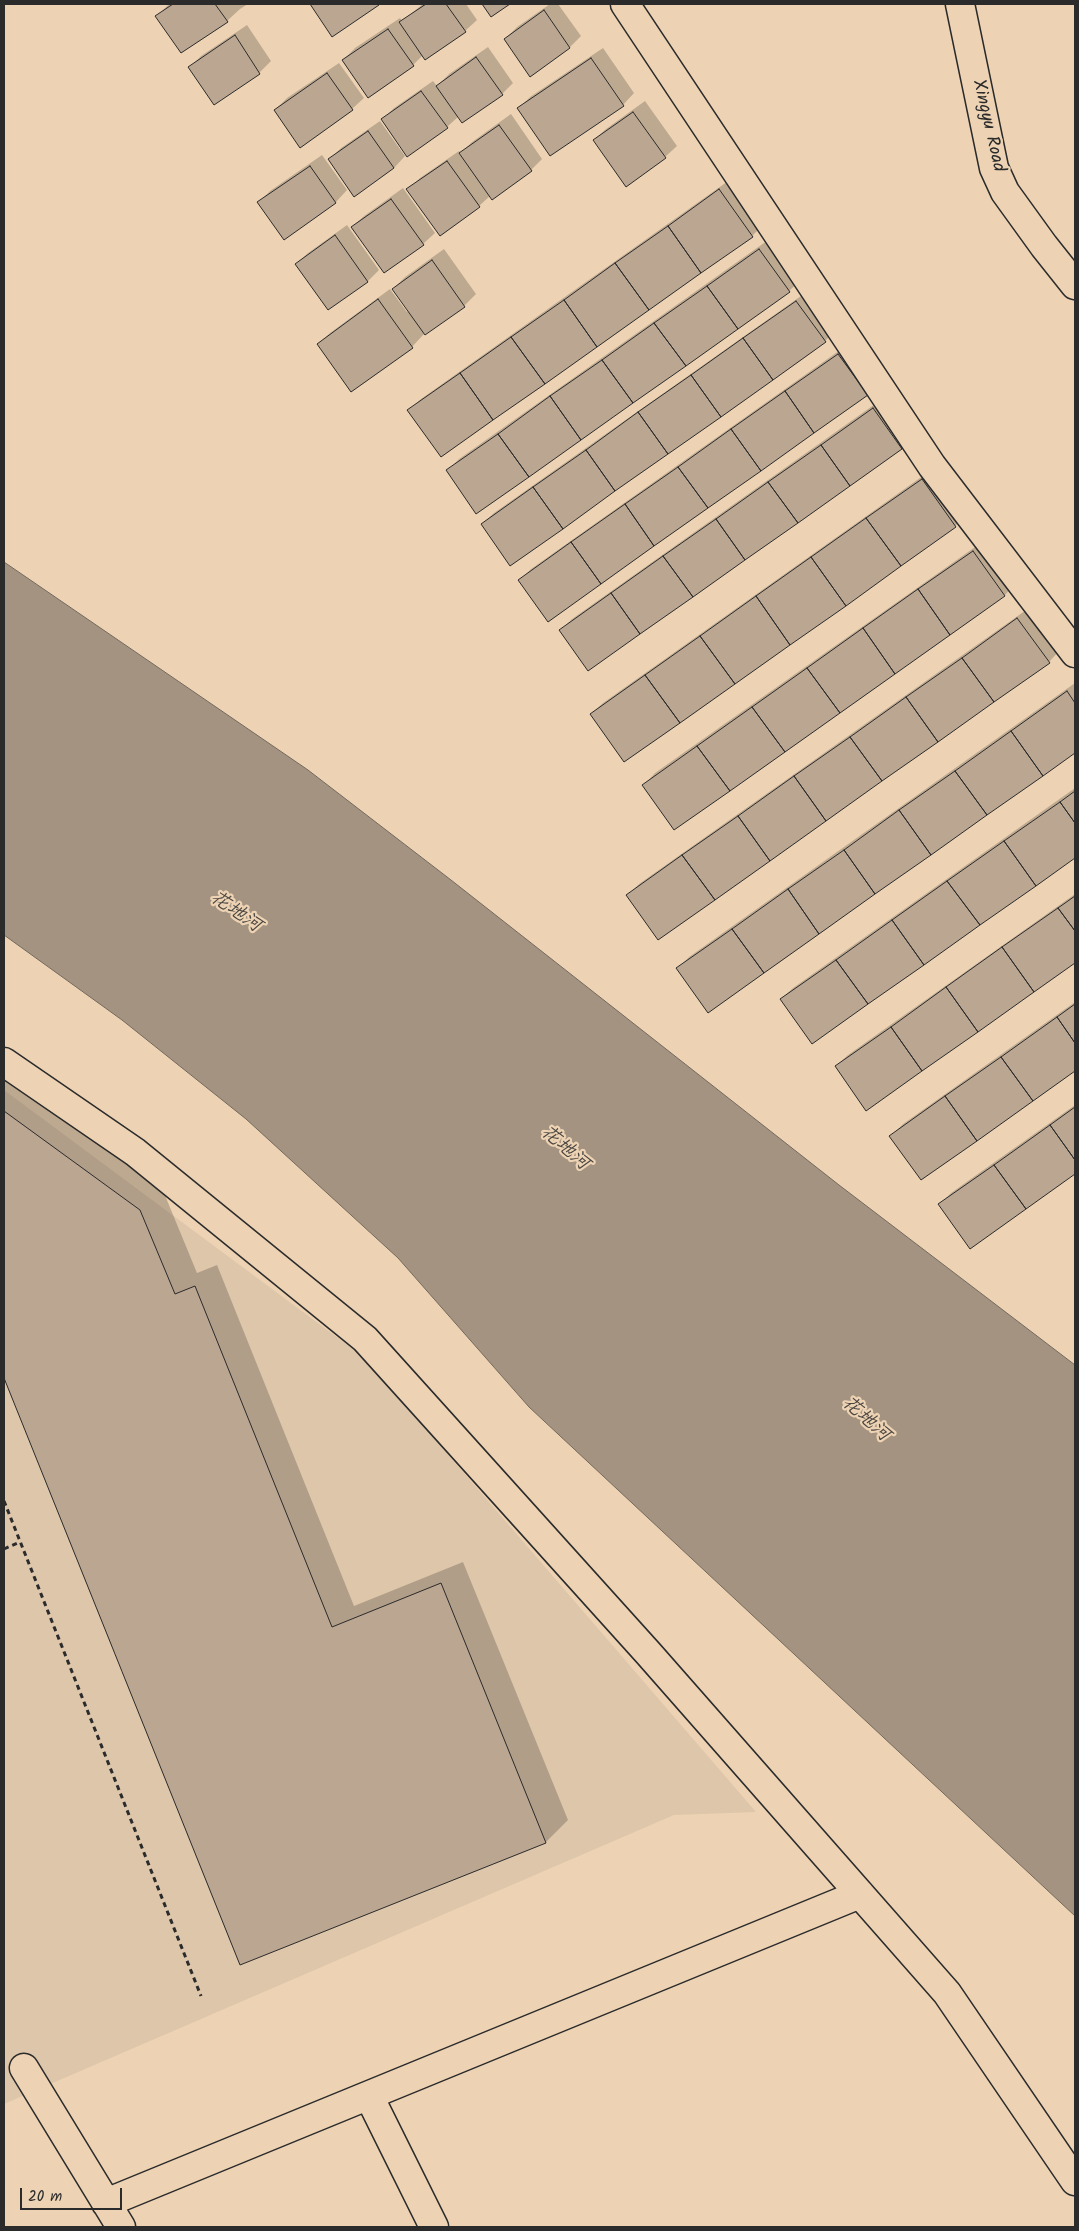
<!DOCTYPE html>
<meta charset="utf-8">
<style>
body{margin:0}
#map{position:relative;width:1079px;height:2231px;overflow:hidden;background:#edd3b4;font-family:Kalam,sans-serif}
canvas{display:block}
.frame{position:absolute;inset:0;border:5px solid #2b2b2b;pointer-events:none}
.scale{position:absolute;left:20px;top:2188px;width:102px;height:22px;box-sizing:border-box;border:2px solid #2b2b2b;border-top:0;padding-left:6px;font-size:15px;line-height:18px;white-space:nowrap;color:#2b2b2b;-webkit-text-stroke:4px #edd3b4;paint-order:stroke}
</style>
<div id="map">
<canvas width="1079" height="2231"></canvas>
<div class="frame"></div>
<div class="scale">20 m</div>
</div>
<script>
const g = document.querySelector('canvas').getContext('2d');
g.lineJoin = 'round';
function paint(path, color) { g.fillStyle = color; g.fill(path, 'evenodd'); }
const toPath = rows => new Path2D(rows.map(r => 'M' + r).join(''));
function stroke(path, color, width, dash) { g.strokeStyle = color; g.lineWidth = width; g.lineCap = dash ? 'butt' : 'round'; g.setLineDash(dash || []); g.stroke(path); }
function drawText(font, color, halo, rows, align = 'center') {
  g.font = font + ' Kalam,"LXGW WenKai TC",sans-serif'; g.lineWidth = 4.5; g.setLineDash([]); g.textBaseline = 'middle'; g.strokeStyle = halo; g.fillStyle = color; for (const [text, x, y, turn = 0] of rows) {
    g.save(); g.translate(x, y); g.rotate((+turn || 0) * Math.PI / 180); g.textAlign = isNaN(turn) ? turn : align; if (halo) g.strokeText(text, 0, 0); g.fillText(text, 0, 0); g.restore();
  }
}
paint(toPath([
 [4,1090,365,1358,756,1812,674,1815,4,2104]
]), '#dec6aa');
const water = toPath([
 [4,562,308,770,451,880,839,1185,1075,1365,1075,1916,529,1407,398,1258,246,1119,122,1020,4,935,4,562]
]);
paint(water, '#a39380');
stroke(water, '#73695e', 1);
paint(toPath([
 [169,4,248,4,240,9,227,21,157,16],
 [311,4,379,4,332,35],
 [423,4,466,4,477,20,465,31,423,55,413,65,343,60,355,48,400,18,402,21],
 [550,4,558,4,581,36,570,47,530,75,505,39,517,27],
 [247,25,271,61,259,73,214,103,190,67,201,56],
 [488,47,513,83,502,94,459,116,447,127,382,120,394,108,433,81,437,86,449,74],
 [603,48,634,93,623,105,519,108,530,97],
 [339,63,364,98,352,109,275,110,287,98],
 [645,101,677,146,665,157,594,140,606,129],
 [511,114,542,159,531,170,490,196,479,206,408,190,420,178,459,151,461,153,472,142],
 [380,121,405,156,394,168,329,160,341,148],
 [322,155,347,190,336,202,284,238,259,202,270,191],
 [731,179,764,224,752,236,442,455,409,410,421,399],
 [403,188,435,233,423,244,352,227,364,216],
 [347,225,379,270,368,281,328,308,296,264,308,253],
 [771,238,801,280,789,291,477,512,447,471,459,459],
 [444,249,476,294,464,306,423,335,412,347,351,390,318,344,330,333,390,289,407,312,409,310,393,289,405,277],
 [808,291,836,330,825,341,482,524,494,513],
 [850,343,879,383,867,394,520,580,531,569],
 [885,397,913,437,901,448,561,630,572,619],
 [934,468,967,515,955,526,591,714,603,703],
 [985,540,1016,583,1005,595,675,828,644,785,655,773],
 [1029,608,1060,650,1049,662,628,895,639,884],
 [1075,683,1075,751,708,1011,678,968,689,957],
 [1075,788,1075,856,812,1042,781,999,793,988],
 [1075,894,1075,962,867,1109,836,1066,848,1055],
 [1075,1002,1075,1070,922,1179,891,1136,903,1124],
 [4,1074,162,1188,197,1273,217,1265,354,1606,463,1562,568,1820,546,1842,241,1963,4,1375],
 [1075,1105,1075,1173,971,1247,940,1204,951,1193]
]), '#0003');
const building = toPath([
 [173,4,215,4,228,22,181,53,155,16,173,4],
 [310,4,378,4,379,5,332,37,310,4],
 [426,4,446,4,466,32,425,60,399,22,426,4],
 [482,4,510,4,491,17,482,4],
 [544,10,570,48,530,77,504,39,544,10],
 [388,29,414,66,368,98,342,60,388,29],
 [235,35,260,74,214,105,188,67,235,35],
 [476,57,503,95,462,123,436,86,476,57],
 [591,58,624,106,550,156,517,108,591,58],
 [327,73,353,110,300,148,274,110,327,73],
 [421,91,448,128,407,157,381,119,421,91],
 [633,112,666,158,626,187,593,140,633,112],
 [499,125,532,171,492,200,459,153,499,125],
 [368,131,394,168,354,197,328,159,368,131],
 [447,161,480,207,440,236,406,189,447,161],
 [310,166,336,203,284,240,257,202,310,166],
 [719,189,753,237,701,273,668,226,719,189],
 [391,199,424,245,384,273,351,227,391,199],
 [668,226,701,273,649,310,615,263,668,226],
 [335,235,368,282,328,310,295,264,335,235],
 [759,249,790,292,738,329,707,286,759,249],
 [432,260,465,307,425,335,392,289,432,260],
 [615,263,649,310,597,347,564,300,615,263],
 [707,286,738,329,686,366,654,323,707,286],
 [378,299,413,348,351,392,317,344,378,299],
 [564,300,597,347,545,384,511,337,564,300],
 [796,301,826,342,773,380,743,338,796,301],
 [654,323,686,366,633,403,602,360,654,323],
 [511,337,545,384,493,420,460,373,511,337],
 [743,338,773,380,721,417,691,375,743,338],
 [838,354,868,395,814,433,785,391,838,354],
 [602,360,633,403,581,440,550,396,602,360],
 [460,373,493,420,441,457,407,410,460,373],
 [691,375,721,417,668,454,638,412,691,375],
 [785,391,814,433,761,471,731,429,785,391],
 [550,396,581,440,529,477,498,434,550,396],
 [873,408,902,449,850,486,821,445,873,408],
 [638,412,668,454,615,491,586,450,638,412],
 [731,429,761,471,708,508,678,467,731,429],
 [498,434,529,477,476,514,446,470,498,434],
 [821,445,850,486,798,523,768,482,821,445],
 [586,450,615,491,563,529,533,487,586,450],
 [678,467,708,508,654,546,625,504,678,467],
 [922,479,956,527,901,566,866,518,922,479],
 [768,482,798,523,745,560,716,519,768,482],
 [533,487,563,529,510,566,481,524,533,487],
 [625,504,654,546,601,584,571,542,625,504],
 [866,518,901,566,846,606,811,557,866,518],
 [716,519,745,560,693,597,663,556,716,519],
 [571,542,601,584,548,622,518,580,571,542],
 [973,551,1005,596,950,635,918,589,973,551],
 [663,556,693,597,640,634,611,593,663,556],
 [811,557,846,606,790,645,756,596,811,557],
 [918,589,950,635,895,674,863,628,918,589],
 [611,593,640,634,588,671,559,630,611,593],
 [756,596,790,645,735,684,700,636,756,596],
 [1017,618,1050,663,994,702,962,658,1017,618],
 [863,628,895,674,840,713,807,668,863,628],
 [700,636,735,684,680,723,645,675,700,636],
 [962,658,994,702,938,742,906,697,962,658],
 [807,668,840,713,785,752,752,707,807,668],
 [645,675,680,723,624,762,590,714,645,675],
 [1067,691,1075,703,1075,753,1043,776,1011,731,1067,691],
 [906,697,938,742,882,781,850,737,906,697],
 [752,707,785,752,730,791,697,746,752,707],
 [1011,731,1043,776,987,815,955,771,1011,731],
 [850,737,882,781,826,821,794,776,850,737],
 [697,746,730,791,674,830,642,785,697,746],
 [955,771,987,815,931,855,899,810,955,771],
 [794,776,826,821,770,861,738,816,794,776],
 [1075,791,1075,823,1060,802,1075,791],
 [1060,802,1075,823,1075,858,1036,886,1004,841,1060,802],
 [899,810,931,855,875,894,844,850,899,810],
 [738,816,770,861,715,900,682,855,738,816],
 [1004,841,1036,886,980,925,947,881,1004,841],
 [844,850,875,894,819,934,788,889,844,850],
 [682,855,715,900,658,940,626,895,682,855],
 [947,881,980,925,924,965,892,920,947,881],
 [788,889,819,934,764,973,732,929,788,889],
 [1075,896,1075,931,1058,908,1075,896],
 [1058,908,1075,931,1075,963,1034,992,1002,947,1058,908],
 [892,920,924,965,868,1004,836,960,892,920],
 [732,929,764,973,708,1013,676,968,732,929],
 [1002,947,1034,992,978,1032,946,987,1002,947],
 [836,960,868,1004,812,1044,780,999,836,960],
 [946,987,978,1032,922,1071,891,1027,946,987],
 [1075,1004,1075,1043,1057,1017,1075,1004],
 [1057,1017,1075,1043,1075,1071,1033,1101,1001,1057,1057,1017],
 [891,1027,922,1071,866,1111,835,1066,891,1027],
 [1001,1057,1033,1101,977,1141,945,1096,1001,1057],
 [945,1096,977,1141,921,1180,889,1136,945,1096],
 [1075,1107,1075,1160,1050,1125,1075,1107],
 [4,1111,140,1210,175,1294,195,1286,332,1627,441,1583,546,1843,240,1965,4,1378,4,1111],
 [1050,1125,1075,1160,1075,1174,1026,1209,994,1165,1050,1125],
 [994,1165,1026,1209,970,1249,938,1204,994,1165]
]);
paint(building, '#baa691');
stroke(building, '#2b2b2b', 1);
const minor = toPath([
 [625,4,932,466,1075,653],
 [960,4,994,168,1005,192,1044,246,1075,285],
 [4,1062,135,1152,365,1339,649,1654,947,1993,1075,2181],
 [24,2068,121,2227],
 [369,2096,434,2227],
 [106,2203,860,1894]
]);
stroke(minor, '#2b2b2b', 31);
stroke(toPath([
 [4,1501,201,1996],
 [4,1549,20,1542]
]), '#2b2b2b', 3, [5, 4]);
stroke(minor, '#edd3b4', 28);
drawText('18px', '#2b2b2b', '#edd3b4', [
 ["Xingyu Road",987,126,77]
]);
drawText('italic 19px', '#494540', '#edd3b4', [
 ["花地河",235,913,35],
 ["花地河",564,1149,41],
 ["花地河",865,1420,42]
]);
</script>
